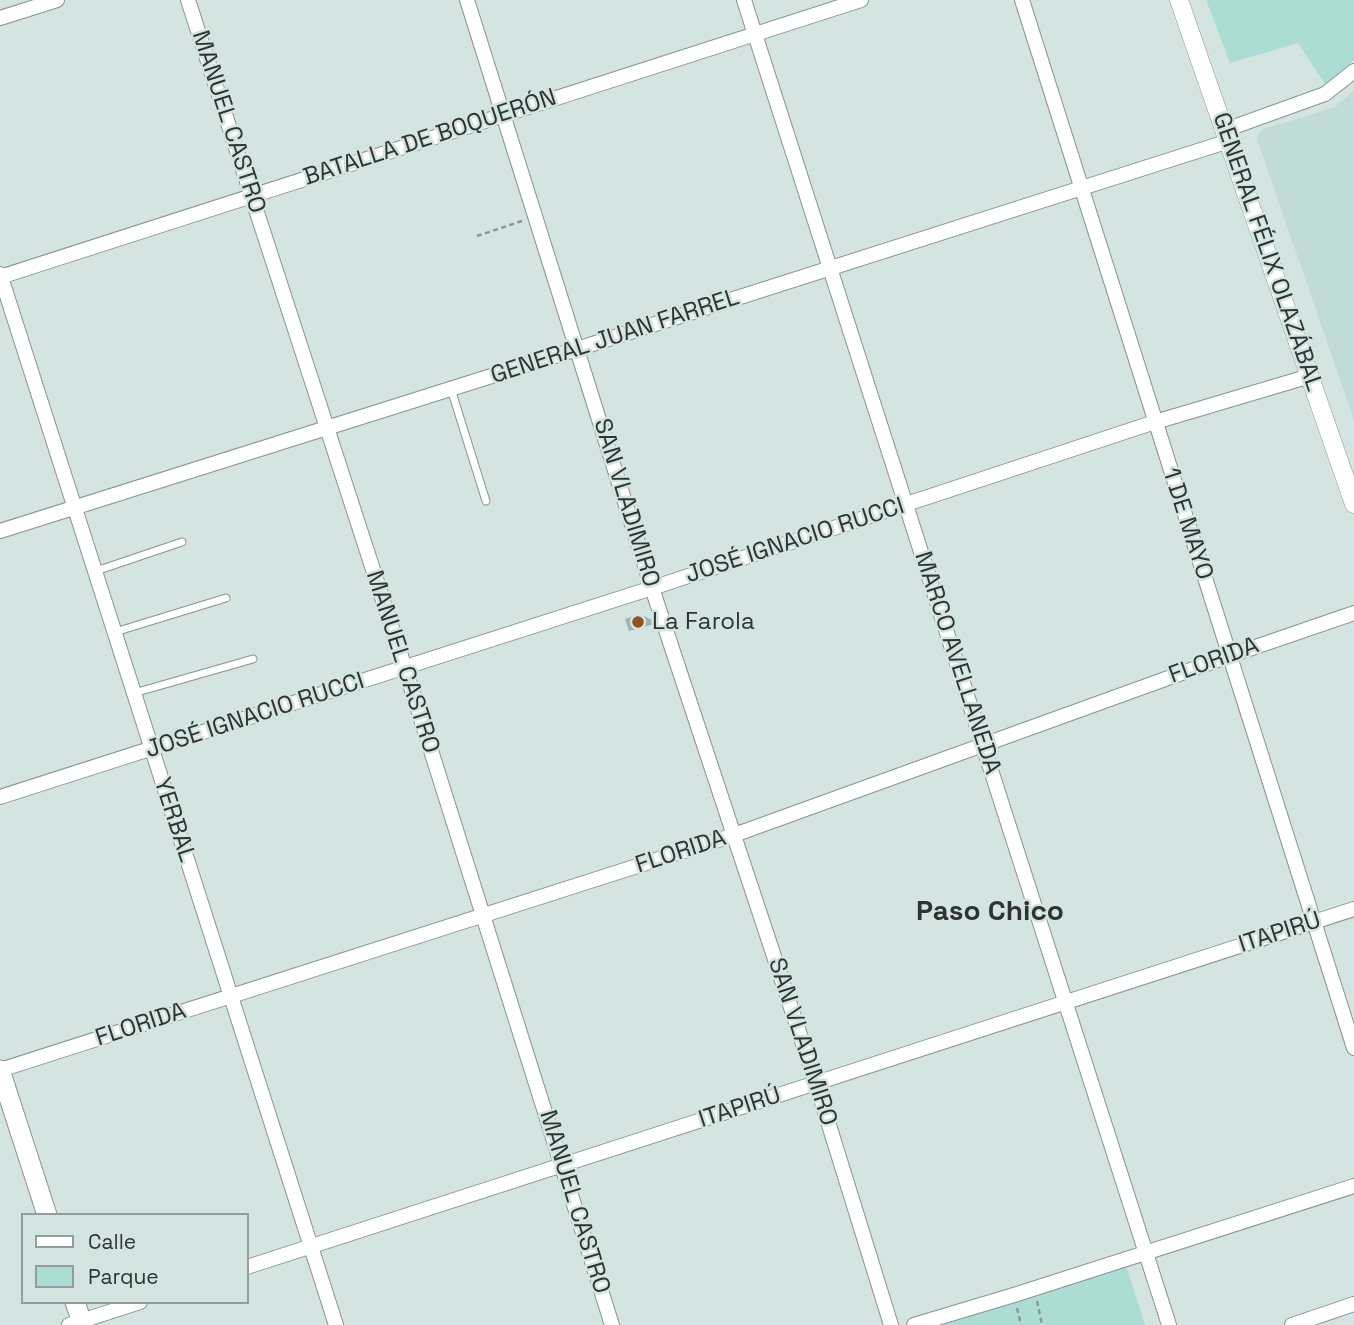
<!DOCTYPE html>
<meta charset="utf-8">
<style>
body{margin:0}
#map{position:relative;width:1354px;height:1325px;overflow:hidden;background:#d4e4e1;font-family:"Space Grotesk",sans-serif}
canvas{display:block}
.legend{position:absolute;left:21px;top:1213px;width:228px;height:91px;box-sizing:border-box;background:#d4e4e1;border:2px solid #919e9b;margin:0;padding:9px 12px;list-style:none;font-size:21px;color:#2d3433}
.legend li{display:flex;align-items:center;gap:14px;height:35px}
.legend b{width:35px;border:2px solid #919e9b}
</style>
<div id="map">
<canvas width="1354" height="1325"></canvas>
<ul class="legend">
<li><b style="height:9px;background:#fff"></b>Calle</li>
<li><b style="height:19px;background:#acddd5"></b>Parque</li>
</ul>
</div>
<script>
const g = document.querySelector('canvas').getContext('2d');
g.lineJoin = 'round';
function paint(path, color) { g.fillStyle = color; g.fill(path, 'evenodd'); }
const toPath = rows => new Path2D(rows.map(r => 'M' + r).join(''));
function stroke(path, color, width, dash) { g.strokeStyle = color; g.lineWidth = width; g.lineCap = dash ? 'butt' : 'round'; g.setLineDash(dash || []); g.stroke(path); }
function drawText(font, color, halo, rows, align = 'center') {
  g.font = font + ' "Space Grotesk",sans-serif'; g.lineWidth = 5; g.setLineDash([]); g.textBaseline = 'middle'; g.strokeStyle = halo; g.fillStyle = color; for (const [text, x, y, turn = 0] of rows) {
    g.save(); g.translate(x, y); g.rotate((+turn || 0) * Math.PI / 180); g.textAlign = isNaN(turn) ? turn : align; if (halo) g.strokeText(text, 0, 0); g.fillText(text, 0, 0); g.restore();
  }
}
paint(toPath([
 [1354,91,1354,420,1257,139,1261,130,1335,107]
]), '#c1dbd6');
paint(toPath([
 [1206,0,1354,0,1354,60,1325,84,1298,43,1230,63],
 [1126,1266,1145,1325,941,1325]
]), '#acddd5');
paint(toPath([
 [640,614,652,620,654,624,629,631,625,619]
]), '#a2b2af');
const service = toPath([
 [451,389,486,501],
 [96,571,182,542],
 [115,632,226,598],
 [134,693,253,659]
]);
const minor = toPath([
 [188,0,405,668,612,1325],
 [467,0,652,588,816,1083,891,1325],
 [744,0,1169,1325],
 [1022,0,1354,1048],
 [0,18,57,0],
 [1225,130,1325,94,1354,71],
 [0,274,336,1325],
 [0,277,861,0],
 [0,531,577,349,1229,141],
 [0,797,652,588,1155,422,1310,376],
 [0,1070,734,835,1229,656,1354,613],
 [247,1267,1354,909],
 [69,1325,140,1302],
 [914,1325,1014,1295,1354,1186],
 [1292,1325,1354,1304]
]);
const tertiary = toPath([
 [1179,0,1354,504]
]);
const secondary = toPath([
 [0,1070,47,1215],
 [75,1302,83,1325]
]);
stroke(service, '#859492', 9);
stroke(minor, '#859492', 16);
stroke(tertiary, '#859492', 19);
stroke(secondary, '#859492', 21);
stroke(toPath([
 [477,236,522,221],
 [1037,1301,1042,1325],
 [1017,1308,1021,1325]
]), '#8c9896', 2.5, [5, 3.5]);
stroke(service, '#fff', 7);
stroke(minor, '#fff', 14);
stroke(tertiary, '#fff', 18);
stroke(secondary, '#fff', 19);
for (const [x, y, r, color] of [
 [638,622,7,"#945123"]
]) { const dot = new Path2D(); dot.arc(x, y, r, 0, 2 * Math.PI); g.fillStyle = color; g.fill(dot); stroke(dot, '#d4e4e1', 2.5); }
drawText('24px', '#2d3433', '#d4e4e1', [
 ["MANUEL CASTRO",228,122,72],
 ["BATALLA DE BOQUERÓN",430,138,-18],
 ["GENERAL FÉLIX OLAZÁBAL",1267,252,71],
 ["GENERAL JUAN FARREL",615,337,-18],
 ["SAN VLADIMIRO",626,503,73],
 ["1 DE MAYO",1187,524,72],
 ["JOSÉ IGNACIO RUCCI",795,541,-18],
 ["FLORIDA",1214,661,-20],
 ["MANUEL CASTRO",402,662,72],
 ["MARCO AVELLANEDA",957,663,72],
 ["JOSÉ IGNACIO RUCCI",255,716,-18],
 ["YERBAL",174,820,72],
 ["FLORIDA",681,852,-18],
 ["ITAPIRÚ",1280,933,-18],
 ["FLORIDA",141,1025,-18],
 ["SAN VLADIMIRO",802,1042,72],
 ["ITAPIRÚ",740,1108,-18],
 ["MANUEL CASTRO",574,1202,73]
]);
drawText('24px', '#2d3433', '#d4e4e1', [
 ["La Farola",652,622]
], 'left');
drawText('bold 28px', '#2d3433', '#d4e4e1', [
 ["Paso Chico",990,912]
]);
</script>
